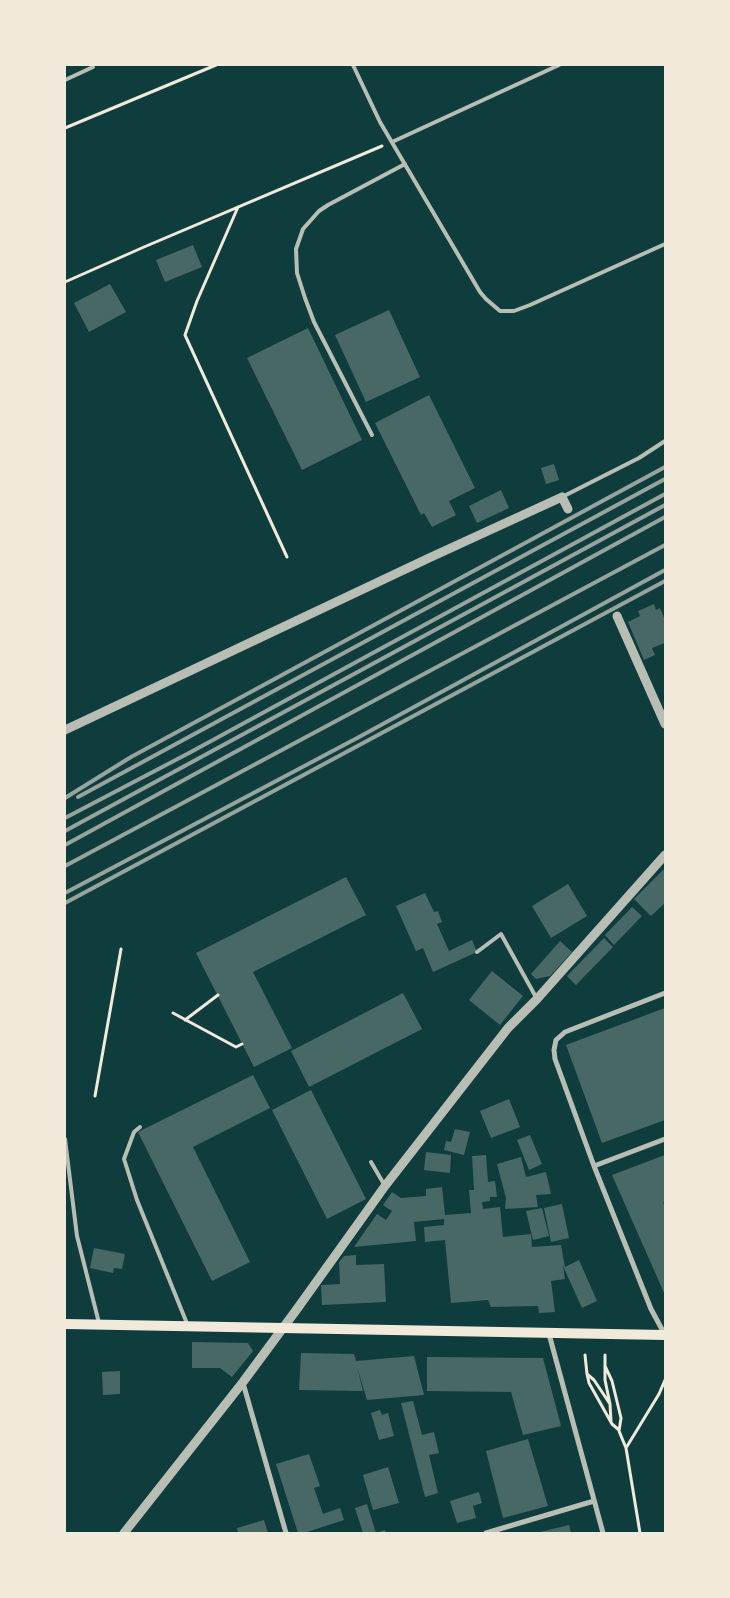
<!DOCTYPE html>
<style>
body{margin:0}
#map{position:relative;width:730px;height:1598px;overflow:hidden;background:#0f3d3e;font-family:"Titillium Web",sans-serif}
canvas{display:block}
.frame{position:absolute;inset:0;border:66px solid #f1e9da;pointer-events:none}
</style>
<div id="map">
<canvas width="730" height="1598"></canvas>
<div class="frame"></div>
</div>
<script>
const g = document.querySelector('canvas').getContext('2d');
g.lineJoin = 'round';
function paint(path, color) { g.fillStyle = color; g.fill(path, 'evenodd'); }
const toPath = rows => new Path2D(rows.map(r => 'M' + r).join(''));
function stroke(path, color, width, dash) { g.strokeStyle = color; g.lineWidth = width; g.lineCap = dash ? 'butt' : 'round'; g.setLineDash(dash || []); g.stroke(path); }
paint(toPath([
 [193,245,202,267,165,282,156,260],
 [110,284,126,312,89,332,74,303],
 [389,310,420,377,366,402,335,335],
 [308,328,362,440,302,470,247,358],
 [429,395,475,488,449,501,456,515,432,527,424,513,421,515,375,423],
 [554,464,559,480,546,484,541,468],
 [501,490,509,508,477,523,469,506],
 [654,604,656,610,660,608,665,620,665,643,652,648,655,655,644,660,628,622,640,616,638,611],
 [665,868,665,903,651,916,634,899],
 [346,877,366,915,253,972,292,1048,254,1067,196,953],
 [568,884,587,916,551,938,532,906],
 [425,893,434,912,438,911,442,922,437,924,449,951,472,940,477,952,433,972,423,948,416,951,396,906],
 [632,907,642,916,614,945,605,935],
 [604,938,613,947,576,985,567,976],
 [560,941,572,952,550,976,536,979,531,974],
 [492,971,523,996,500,1025,469,1000],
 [403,993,422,1029,309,1087,291,1051],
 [665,1008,665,1120,602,1143,566,1045],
 [253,1075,270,1108,193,1147,250,1262,212,1281,138,1132],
 [311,1090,366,1199,327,1219,272,1110],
 [509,1099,520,1127,491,1138,480,1111],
 [455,1129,470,1132,464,1155,444,1150,446,1141,451,1142],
 [530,1135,542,1164,529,1170,517,1140],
 [426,1152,451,1155,450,1173,424,1170],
 [486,1155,488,1182,495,1181,497,1197,490,1197,490,1201,482,1202,483,1209,500,1207,503,1237,531,1234,532,1247,561,1245,565,1267,579,1260,597,1301,582,1308,563,1266,565,1279,551,1281,555,1312,539,1313,538,1306,491,1307,488,1300,451,1303,445,1240,425,1242,424,1227,444,1225,444,1219,414,1222,416,1241,354,1247,377,1214,386,1220,392,1211,383,1205,392,1192,401,1198,426,1196,426,1189,442,1187,445,1215,471,1213,469,1190,474,1190,472,1156],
 [665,1155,665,1202,663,1202,665,1207,665,1295,612,1175],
 [521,1157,526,1177,546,1172,551,1194,536,1195,538,1207,505,1209,506,1198,497,1164],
 [562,1204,569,1238,551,1242,544,1208],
 [542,1208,549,1236,533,1240,526,1211],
 [94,1248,125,1254,122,1269,114,1268,113,1273,90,1268],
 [356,1255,356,1265,384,1264,386,1302,322,1305,321,1285,340,1284,339,1262,344,1256],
 [192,1342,248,1343,253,1351,232,1377,220,1368,192,1368],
 [301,1353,354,1354,356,1361,414,1356,424,1395,367,1400,357,1367,363,1391,299,1390],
 [427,1357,543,1358,561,1426,523,1435,511,1392,427,1391],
 [120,1371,120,1394,103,1395,102,1372],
 [413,1401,422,1435,434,1432,439,1453,429,1455,438,1493,425,1497,401,1403],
 [380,1410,382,1415,388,1413,394,1436,379,1440,371,1413],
 [528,1439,548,1506,503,1518,486,1451],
 [309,1454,320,1486,314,1488,323,1514,340,1508,344,1520,304,1533,298,1533,276,1464],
 [388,1467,399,1503,373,1510,363,1475],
 [479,1492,482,1503,473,1506,476,1518,457,1523,450,1501],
 [367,1504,376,1533,385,1530,386,1533,363,1533,355,1508],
 [264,1520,268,1533,238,1533,237,1528],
 [569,1525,571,1533,540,1533,540,1532]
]), '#486865');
stroke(toPath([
 [65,128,216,65],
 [238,207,197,301,185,335,287,557],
 [65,282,144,247,382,146],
 [173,1013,236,1047,242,1044],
 [185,1020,218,995],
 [95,1096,121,949],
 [585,1355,587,1374],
 [605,1355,605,1380,610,1404,594,1380,587,1374,589,1383,612,1424,619,1430],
 [605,1366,612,1381,621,1418,619,1431,626,1448,640,1533],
 [610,1404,611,1421],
 [626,1448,659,1394,665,1380]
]), '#f1e9da', 3);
stroke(toPath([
 [353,65,380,122,480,292,486,299,500,311,514,311,530,305,665,244],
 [65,80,93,67],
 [392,142,559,65],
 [372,435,314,322,305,298,297,273,296,249,303,229,319,211,328,205,405,164],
 [562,497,639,458,665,441],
 [477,952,501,934,537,999],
 [140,1127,134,1132,124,1159,137,1200,188,1326],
 [65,1139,77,1236,99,1323],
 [371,1162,385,1186]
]), '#b8beb3', 4);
stroke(toPath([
 [665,993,565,1032,556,1040,554,1050,555,1059,594,1166,651,1309,665,1335],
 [594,1166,665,1139],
 [549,1334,603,1533],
 [243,1383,286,1533],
 [486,1533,594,1501]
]), '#b8beb3', 5);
stroke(toPath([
 [617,616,665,724],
 [65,730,429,558,562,497,568,509],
 [124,1533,243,1382,297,1309,385,1186,508,1028,537,999,665,855]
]), '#b8beb3', 9);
stroke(toPath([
 [65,1324,665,1335]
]), '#f1e9da', 10);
stroke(toPath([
 [78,797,665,479],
 [65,798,131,757,665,467],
 [65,818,189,753,665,494],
 [65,831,665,505],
 [65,845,665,517],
 [65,866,665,545],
 [65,893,359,737,665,570],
 [65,903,665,581]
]), '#97a49c', 4);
</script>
